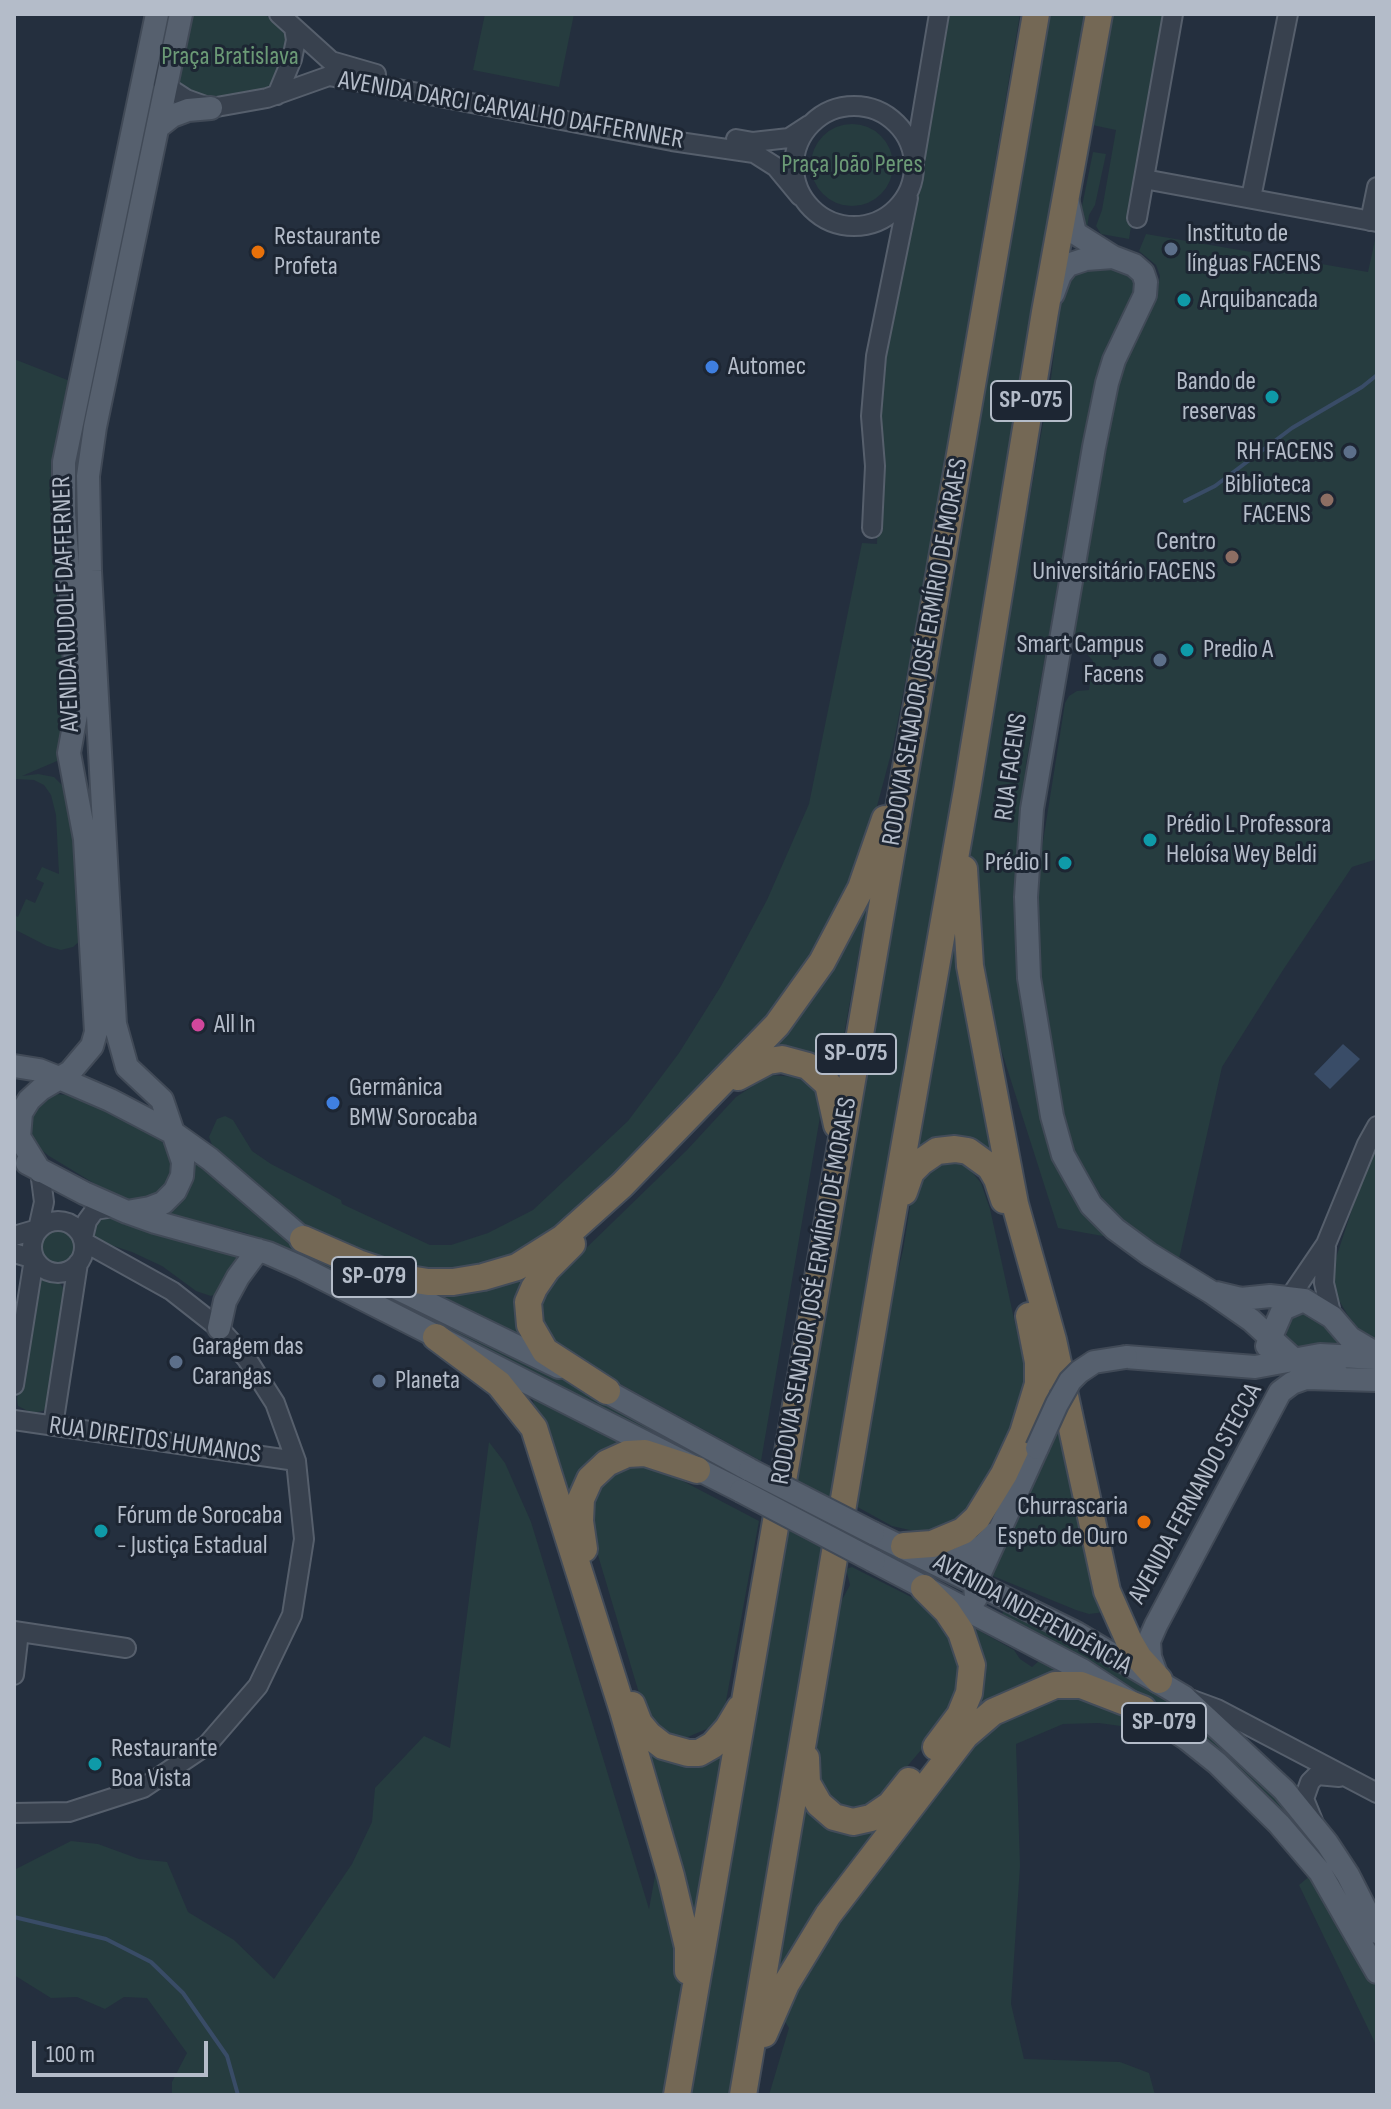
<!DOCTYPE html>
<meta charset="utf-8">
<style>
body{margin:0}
#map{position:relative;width:1391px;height:2109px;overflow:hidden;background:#242f3e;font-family:"Sofia Sans Condensed",sans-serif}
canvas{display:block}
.frame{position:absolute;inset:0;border:16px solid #b4bcc9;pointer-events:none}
.scale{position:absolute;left:32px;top:2041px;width:176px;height:36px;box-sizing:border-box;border:4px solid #b4bcc9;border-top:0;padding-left:10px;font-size:24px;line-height:28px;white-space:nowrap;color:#b4bcc9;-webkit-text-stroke:6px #1d2633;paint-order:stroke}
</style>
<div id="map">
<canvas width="1391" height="2109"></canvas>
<div class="frame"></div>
<div class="scale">100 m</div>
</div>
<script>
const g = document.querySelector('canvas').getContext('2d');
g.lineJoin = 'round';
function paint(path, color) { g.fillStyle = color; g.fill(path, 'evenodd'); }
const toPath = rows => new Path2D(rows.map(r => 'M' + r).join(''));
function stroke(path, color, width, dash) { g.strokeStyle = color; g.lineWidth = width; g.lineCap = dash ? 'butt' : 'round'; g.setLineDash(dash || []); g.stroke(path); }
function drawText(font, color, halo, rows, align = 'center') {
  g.font = font + ' "Sofia Sans Condensed",sans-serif'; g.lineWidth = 6; g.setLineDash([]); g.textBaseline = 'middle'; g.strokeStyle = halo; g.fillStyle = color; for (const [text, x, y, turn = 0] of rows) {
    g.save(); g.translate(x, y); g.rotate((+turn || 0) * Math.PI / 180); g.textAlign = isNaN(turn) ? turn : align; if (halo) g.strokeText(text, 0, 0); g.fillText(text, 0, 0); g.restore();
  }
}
paint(toPath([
 [186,14,265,14,284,33,288,42,278,78,263,91,237,99,197,98,172,85],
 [485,14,574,14,559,87,473,70],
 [949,14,1020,14,924,584,893,746,876,810,843,898,808,963,782,1000,732,1057,555,1233,518,1259,479,1271,398,1270,306,1231,280,1211,212,1145,209,1137,217,1119,225,1116,233,1120,252,1151,271,1164,341,1200,342,1204,430,1245,451,1245,488,1233,533,1210,628,1121,679,1053,721,986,767,900,809,804,862,543,877,544,880,354,925,121,931,121,934,109],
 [1046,14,1086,14,733,2095,691,2095],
 [1111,14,1165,14,1129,239,1101,234,1096,226,1102,210,1116,130,1092,125],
 '811 165a41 41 0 1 1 82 0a41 41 0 1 1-82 0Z',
 [1093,152,1106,154,1095,205,1089,215,1087,228,1082,221,1081,211],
 [1377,231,1377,859,1352,867,1283,970,1222,1067,1179,1259,1111,1213,1075,1152,1063,1112,1048,1042,1035,967,1041,854,1065,703,1069,696,1077,691,1089,690,1093,661,1073,638,1118,384,1130,345,1157,294,1160,276,1156,265,1139,251,1146,234,1368,272],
 [1099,264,1126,269,1134,280,1135,294,1107,345,1089,407,1026,764,1017,880,1035,1079,1114,1238,1058,1228,976,971,971,887,971,830,1051,378,1062,288,1074,272],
 [14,359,75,383,68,729,57,761,22,776,38,774,54,777,68,791,73,805,81,940,73,947,61,950,47,946,14,929,14,915,18,917,26,899,35,903,44,883,36,879,42,867,59,874,56,815,51,795,44,785,34,780,14,779],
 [875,863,834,1090,768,1053],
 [955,920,997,1166,916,1154],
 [770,1075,797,1077,816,1092,821,1111,761,1461,558,1350,542,1337,537,1310,549,1286,579,1255,687,1150,736,1097],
 [56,1094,77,1096,106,1108,156,1135,171,1152,172,1168,169,1182,149,1201,131,1201,110,1193,49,1156,35,1145,29,1127,34,1106,46,1096],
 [1377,1142,1377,1341,1357,1327,1347,1314,1336,1295,1332,1270,1369,1158],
 [192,1158,274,1229,302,1247,734,1466,731,1479,285,1250,246,1233,166,1213],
 [952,1162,966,1165,981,1183,990,1209,1027,1378,1013,1426,968,1517,927,1534,892,1526,852,1504,881,1343,903,1250,911,1201,918,1181,935,1165],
 [109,1217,232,1249,238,1252,236,1260,218,1293,211,1296,196,1291,162,1266,132,1252,96,1240,91,1233,97,1219],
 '37 1247a21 21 0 1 1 42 0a21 21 0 1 1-42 0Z',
 [527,1267,533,1282,538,1347,413,1288],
 [43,1276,56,1278,64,1289,48,1404,43,1411,32,1413,18,1406,17,1399,37,1281],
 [1297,1310,1321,1319,1342,1344,1293,1350,1289,1344,1285,1328,1291,1313],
 [530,1391,642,1444,602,1459,577,1544],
 [1062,1422,1105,1612,1089,1614,1076,1610,993,1576,991,1572,990,1568],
 [489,1442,505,1463,531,1522,649,1909,659,1854,681,1960,683,1993,667,2095,172,2095,172,2082,187,2053,147,1998,124,1997,105,2009,77,1997,51,1998,14,1975,14,1870,71,1841,98,1844,139,1859,167,1862,188,1912,234,1940,274,1979,352,1864,372,1822,375,1788,424,1736,450,1748],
 [643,1464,658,1468,759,1521,724,1712,709,1728,683,1739,658,1731,647,1720,592,1535,587,1509,606,1479,620,1467],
 [852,1567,925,1604,944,1624,956,1649,961,1671,950,1716,876,1803,842,1808,831,1801,816,1779,816,1753,836,1611,850,1585,846,1569],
 [1005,1606,1091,1651,1195,1717,1307,1826,1377,1943,1377,1956,1190,1729,1134,1690,1001,1618],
 [960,1620,1014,1650,1020,1659,1032,1667,1040,1660,1059,1668,1059,1675,1032,1681,1005,1692,976,1709],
 [1067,1697,1101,1704,1126,1714,1149,1730,1099,1723,1063,1724,1016,1744,1020,1866,1011,2004,1024,2059,1120,2062,1149,2073,1155,2095,769,2095,789,2028,780,2014,804,1966,969,1746,1035,1702],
 [645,1738,657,1749,727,1740,694,1922],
 [803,1793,816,1813,900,1803,814,1914,787,1954,771,1985],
 [1311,1875,1349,1935,1377,1989,1377,2047,1299,1885]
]), '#263c3f');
paint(toPath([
 [1343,1044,1360,1059,1330,1089,1314,1074]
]), '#394c67');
stroke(toPath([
 [1185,501,1215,486,1292,428,1362,387,1377,375],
 [14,1917,106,1939,151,1962,183,1993,227,2056,238,2095]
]), '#394c67', 4);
const minor = toPath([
 [279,14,331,61,376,74],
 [148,63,166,86,186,99,211,108,267,98,329,76,672,141,754,153,776,167,800,196],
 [277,95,292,59,296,40,294,28],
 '794 166a60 60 0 1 1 120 0a60 60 0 1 1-120 0Z',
 [736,139,753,142,789,138,809,125],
 [915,157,939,14],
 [1144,179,1377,222],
 [1251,198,1288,14],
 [1137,218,1173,14],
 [1370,221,1377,187],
 [872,528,875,466,871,416,876,356,908,198],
 '32 1247a26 26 0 1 1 52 0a26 26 0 1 1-52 0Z',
 [14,1236,38,1229,44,1202,40,1171],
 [83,1238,87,1221,95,1210,114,1207],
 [1326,1247,1324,1283,1332,1317],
 [14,1253,34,1259,14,1385],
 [1290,1297,1326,1244,1367,1144,1377,1126],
 [14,1420,296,1461],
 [53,1426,78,1263],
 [14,1631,126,1648],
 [14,1675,19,1632],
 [1187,1698,1217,1709,1377,1793],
 [14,1813,69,1812,143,1788,207,1745,258,1686,292,1615,304,1539,296,1461,275,1403,247,1359,219,1328,172,1291,84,1242],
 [1313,1821,1304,1799,1310,1782,1317,1775,1339,1777]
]);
const major = toPath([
 [158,127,172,116,188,110,211,108],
 [1068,203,1075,233,1113,257,1134,265,1143,273,1146,282,1145,295,1114,360,1107,383,1094,447,1032,809,1026,897,1029,978,1052,1116,1063,1155,1091,1205,1115,1229,1149,1254,1211,1292,1251,1320,1301,1366,1340,1377],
 [1053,294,1060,275,1068,265,1086,259,1113,257],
 [14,1066,39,1070,59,1078,110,1100,175,1134,210,1159,303,1239,319,1248],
 [27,1163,84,1193,127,1212,155,1222,268,1253,300,1267,741,1491],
 [40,1171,19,1137,21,1113,29,1100,41,1089,70,1072,92,1046,96,1032,85,839,69,753,78,704,64,513,64,462,157,14],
 [127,1212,150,1208,163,1203,175,1191,182,1176,183,1162,162,1100,127,1067,115,1024,90,571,88,476,95,427,181,14],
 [378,1279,559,1367],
 [1216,1293,1241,1299,1270,1296,1304,1300,1332,1317,1350,1338,1377,1354],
 [219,1328,225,1301,238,1277,258,1250],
 [1267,1346,1283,1309,1304,1300],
 [1126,1357,1255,1367,1320,1355,1377,1358],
 [593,1384,750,1470],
 [873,1533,1076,1633,1184,1697,1284,1790,1327,1843,1348,1875,1377,1932],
 [930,1556,949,1560,958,1559,984,1545,994,1534],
 [874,1561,1082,1670,1187,1739,1217,1763,1279,1824,1320,1872,1377,1972],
 [976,1598,975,1584,1037,1448],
 [1158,1679,1150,1657,1149,1641,1156,1625,1280,1392,1292,1383,1306,1378,1377,1380]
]);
const highway = toPath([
 [964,869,970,966,1015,1204,1053,1340,1107,1591,1129,1641,1139,1658,1159,1680],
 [738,1077,768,1061,782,1059,808,1066,828,1084,837,1125],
 [904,1192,911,1172,921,1162,937,1151,955,1149,968,1151,990,1167,997,1179,1004,1200],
 [303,1239,358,1263,403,1278,428,1282,453,1282,483,1277,517,1267,563,1238,622,1185,777,1025,822,962,861,888,885,819],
 [572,1244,547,1269,534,1288,528,1302,530,1325,545,1351,607,1391],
 [436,1337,499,1384,534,1428,623,1711,671,1876,688,1947,688,1971],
 [904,1546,932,1544,963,1531,977,1518,1004,1474,1023,1433,1038,1384,1038,1362,1029,1316],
 [584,1549,580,1521,581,1499,590,1479,607,1463,627,1454,645,1453,697,1470],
 [924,1588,947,1611,961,1632,972,1665,969,1693,960,1715,936,1747],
 [632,1705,639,1723,649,1735,663,1746,688,1753,699,1753,713,1745,728,1728,740,1708],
 [806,1758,807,1783,819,1804,834,1817,853,1822,871,1818,890,1805,909,1781],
 [764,2034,786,1984,828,1915,965,1736,993,1712,1055,1685,1081,1685,1143,1709],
 [677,2095,1036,14],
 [743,2095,885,1257,967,790,1045,312,1099,14]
]);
stroke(minor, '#565f6c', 22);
stroke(major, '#414a57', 26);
stroke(highway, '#434c59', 30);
stroke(minor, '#38414e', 18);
stroke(major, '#56606e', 22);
stroke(highway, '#746855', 26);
const majorBridge = toPath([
 [1037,1448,1057,1404,1070,1381,1079,1372,1094,1362,1126,1357],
 [750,1470,873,1533],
 [741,1491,874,1561]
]);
stroke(majorBridge, '#414a57', 26, []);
stroke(majorBridge, '#56606e', 22);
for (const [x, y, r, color] of [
 [1171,249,8,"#5c6f8a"],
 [258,252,8,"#e8710a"],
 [1184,300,8,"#0f9aa8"],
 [712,367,8,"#3f7fe0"],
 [1272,397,8,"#0f9aa8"],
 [1350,452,8,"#5c6f8a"],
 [1327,500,8,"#8d6e63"],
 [1232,557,8,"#8d6e63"],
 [1187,650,8,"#0f9aa8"],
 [1160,660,8,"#5c6f8a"],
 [1150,840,8,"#0f9aa8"],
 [1065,863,8,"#0f9aa8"],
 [198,1025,8,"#d1479c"],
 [333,1103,8,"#3f7fe0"],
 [176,1362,8,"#5c6f8a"],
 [379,1381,8,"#5c6f8a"],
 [1144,1522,8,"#e8710a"],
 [101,1531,8,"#0f9aa8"],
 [95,1764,8,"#0f9aa8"]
]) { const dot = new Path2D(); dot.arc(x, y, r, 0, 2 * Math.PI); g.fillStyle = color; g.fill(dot); stroke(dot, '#1d2633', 3); }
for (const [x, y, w] of [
 [1031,401,80],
 [856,1054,80],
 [374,1277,84],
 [1164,1723,84]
]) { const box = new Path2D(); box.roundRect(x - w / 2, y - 20, w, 40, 6); g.fillStyle = '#1d2633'; g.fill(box); stroke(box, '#b4bcc9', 2); }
drawText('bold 24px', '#b4bcc9', null, [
 ["SP-075",1031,401],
 ["SP-075",856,1054],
 ["SP-079",374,1277],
 ["SP-079",1164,1723]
]);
drawText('26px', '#6b9a76', '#1d2633', [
 ["Praça Bratislava",230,57],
 ["Praça João Peres",852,165]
]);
drawText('26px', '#b4bcc9', '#1d2633', [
 ["AVENIDA DARCI CARVALHO DAFFERNNER",511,111,10],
 ["AVENIDA RUDOLF DAFFERNER",67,604,-92],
 ["RODOVIA SENADOR JOSÉ ERMÍRIO DE MORAES",926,652,-80],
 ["RUA FACENS",1012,767,-82],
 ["RODOVIA SENADOR JOSÉ ERMÍRIO DE MORAES",815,1291,-80],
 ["RUA DIREITOS HUMANOS",155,1441,8],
 ["AVENIDA FERNANDO STECCA",1196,1494,-61],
 ["AVENIDA INDEPENDÊNCIA",1032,1615,29]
]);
drawText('26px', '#b4bcc9', '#1d2633', [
 ["Instituto de",1187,234],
 ["línguas FACENS",1187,264],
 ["Restaurante",274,237],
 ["Profeta",274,267],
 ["Arquibancada",1200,300],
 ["Automec",728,367],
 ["Bando de",1256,382,"right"],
 ["reservas",1256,412,"right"],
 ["RH FACENS",1334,452,"right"],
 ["Biblioteca",1311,485,"right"],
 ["FACENS",1311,515,"right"],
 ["Centro",1216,542,"right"],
 ["Universitário FACENS",1216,572,"right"],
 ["Smart Campus",1144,645,"right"],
 ["Facens",1144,675,"right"],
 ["Predio A",1203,650],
 ["Prédio L Professora",1166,825],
 ["Heloísa Wey Beldi",1166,855],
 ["Prédio I",1049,863,"right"],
 ["All In",214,1025],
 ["Germânica",349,1088],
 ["BMW Sorocaba",349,1118],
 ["Garagem das",192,1347],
 ["Carangas",192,1377],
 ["Planeta",395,1381],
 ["Churrascaria",1128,1507,"right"],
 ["Espeto de Ouro",1128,1537,"right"],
 ["Fórum de Sorocaba",117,1516],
 ["- Justiça Estadual",117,1546],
 ["Restaurante",111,1749],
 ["Boa Vista",111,1779]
], 'left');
</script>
